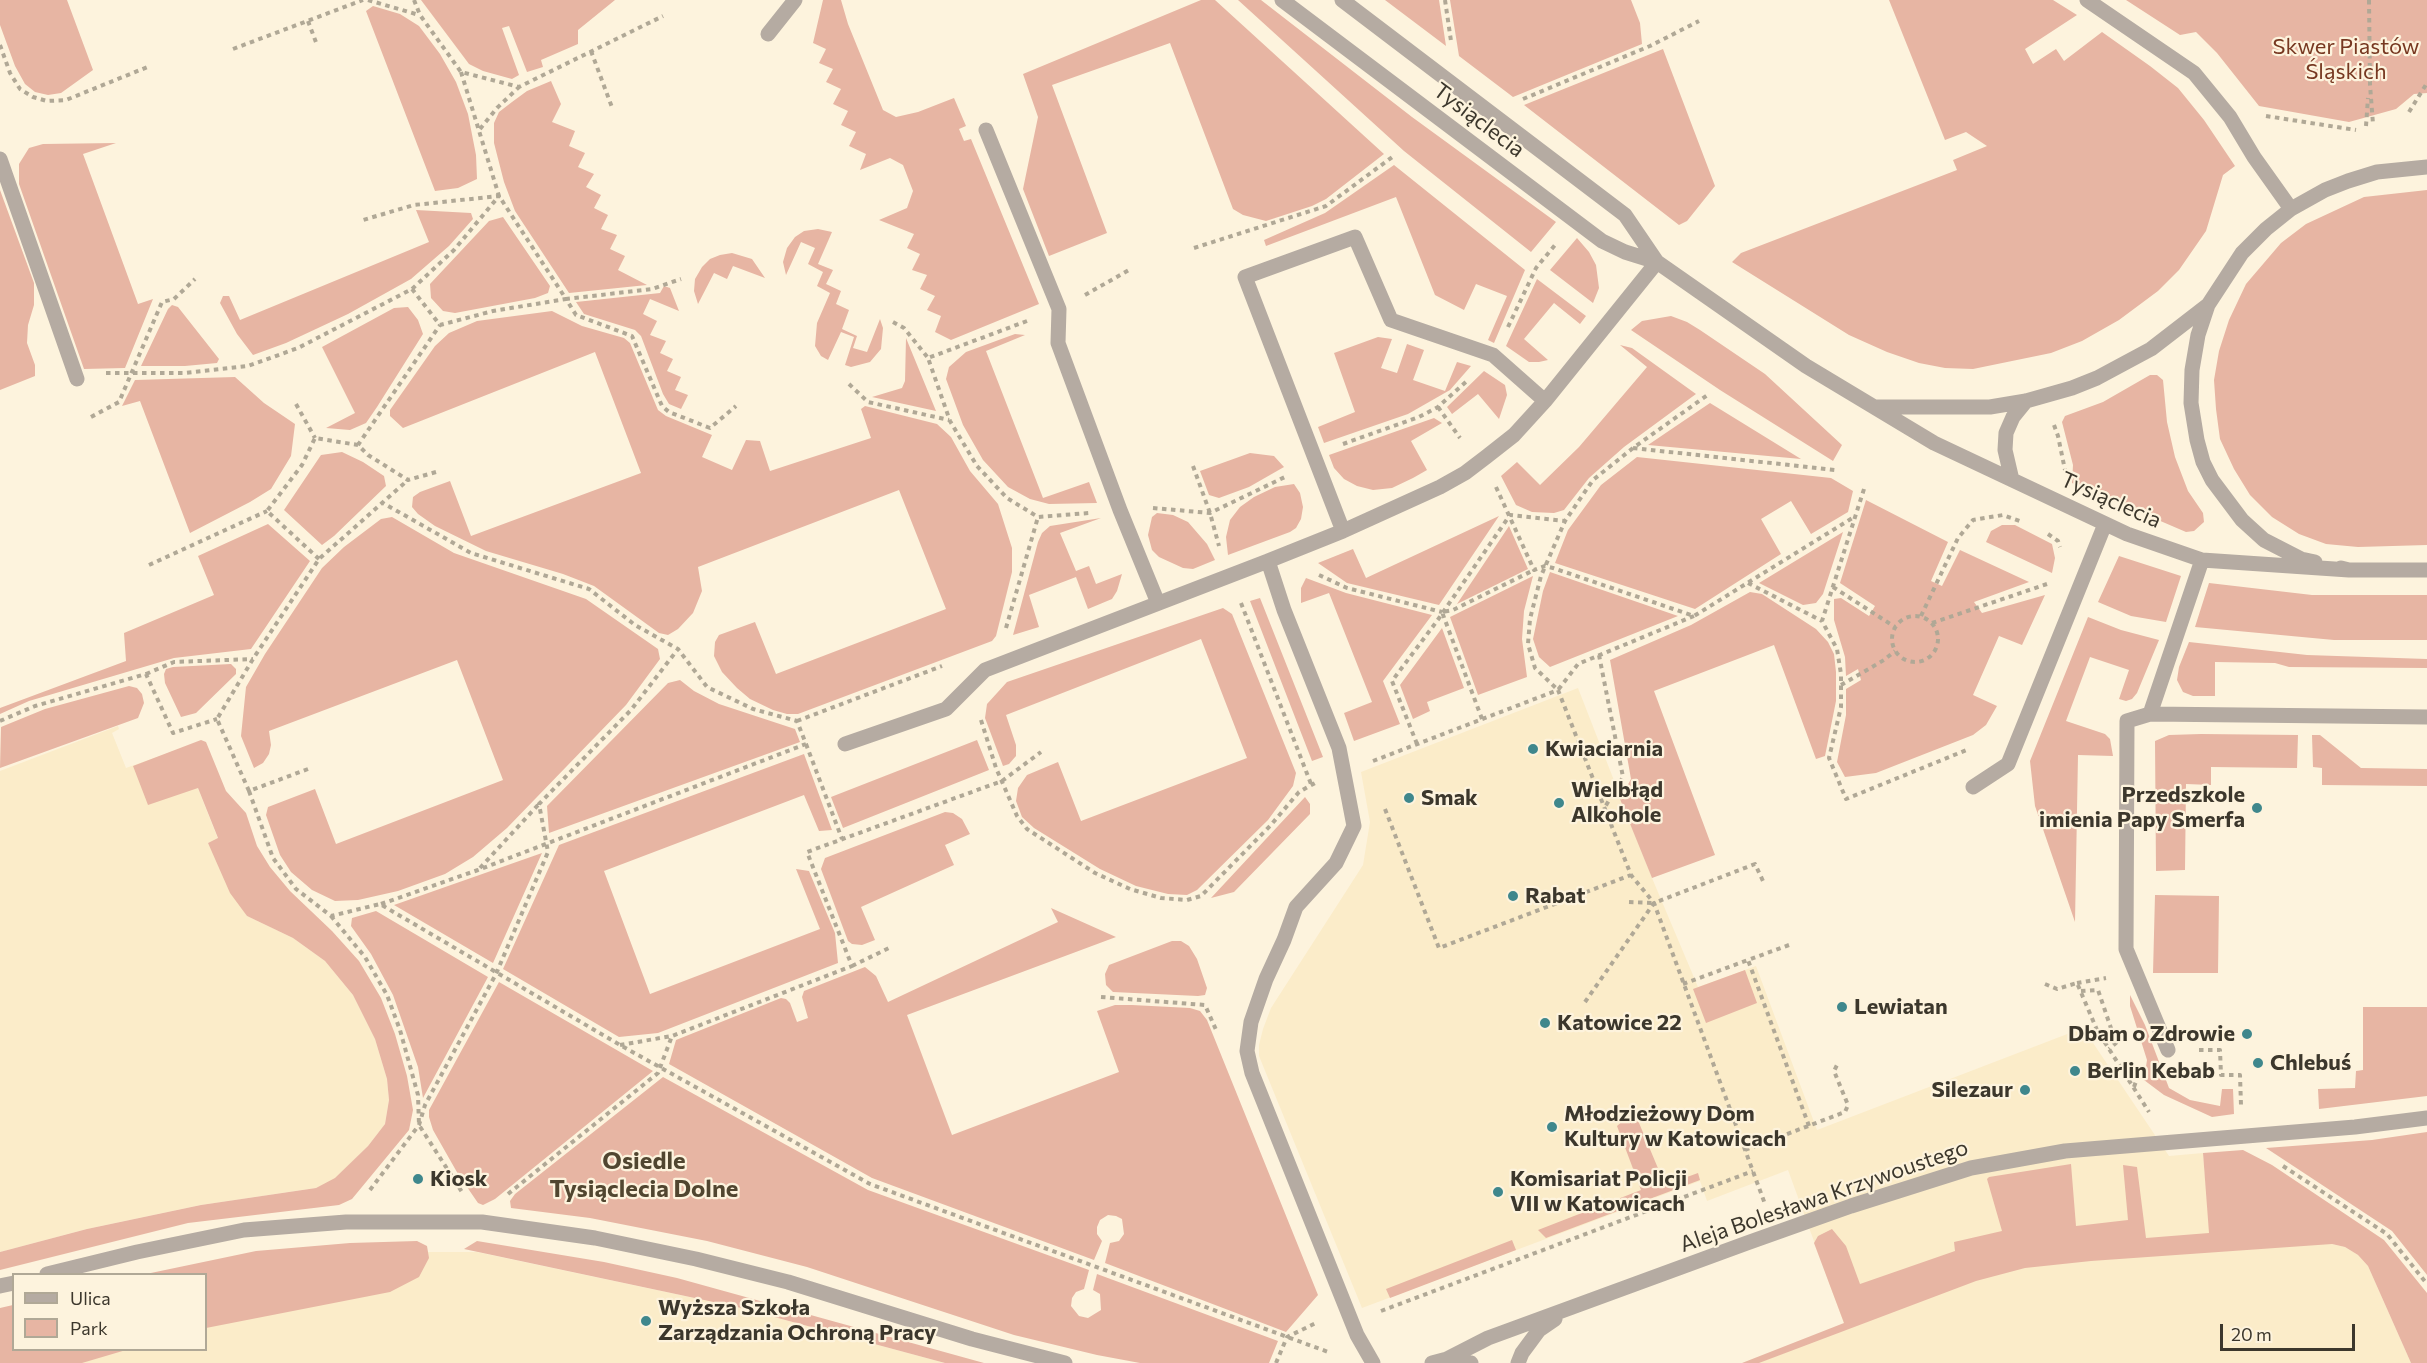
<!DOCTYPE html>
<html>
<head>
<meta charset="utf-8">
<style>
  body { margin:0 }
  #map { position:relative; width:2427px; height:1363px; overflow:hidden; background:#fdf3dd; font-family:Commissioner,sans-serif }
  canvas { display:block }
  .legend { position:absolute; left:12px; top:1273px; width:195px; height:78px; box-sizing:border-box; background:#fdf3dd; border:2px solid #b0a896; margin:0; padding:8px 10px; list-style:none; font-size:18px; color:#3c372c }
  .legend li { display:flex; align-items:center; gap:12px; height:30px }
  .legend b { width:30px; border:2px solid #b0a896 }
  .scale { position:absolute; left:2220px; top:1324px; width:135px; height:27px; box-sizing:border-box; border:3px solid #3c372c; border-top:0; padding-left:8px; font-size:18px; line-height:21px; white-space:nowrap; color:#3c372c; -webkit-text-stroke:4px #fdf3dd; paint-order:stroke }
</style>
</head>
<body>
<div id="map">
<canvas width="2427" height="1363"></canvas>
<ul class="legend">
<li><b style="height:8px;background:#b5aba2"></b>Ulica</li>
<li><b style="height:16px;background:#e7b5a3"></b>Park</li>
</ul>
<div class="scale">20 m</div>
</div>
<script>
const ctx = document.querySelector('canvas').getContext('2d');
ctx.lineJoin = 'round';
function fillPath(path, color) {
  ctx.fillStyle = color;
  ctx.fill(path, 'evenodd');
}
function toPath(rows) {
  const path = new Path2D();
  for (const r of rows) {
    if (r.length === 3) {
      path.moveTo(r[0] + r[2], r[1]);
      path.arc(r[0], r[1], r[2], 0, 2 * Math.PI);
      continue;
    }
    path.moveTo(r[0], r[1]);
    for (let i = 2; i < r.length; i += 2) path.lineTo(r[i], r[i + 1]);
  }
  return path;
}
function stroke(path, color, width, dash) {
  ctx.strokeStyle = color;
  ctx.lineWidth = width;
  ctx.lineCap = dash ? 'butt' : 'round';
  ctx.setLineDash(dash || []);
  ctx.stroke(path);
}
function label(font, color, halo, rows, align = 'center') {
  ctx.font = font + ' Commissioner,sans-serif';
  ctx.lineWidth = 4.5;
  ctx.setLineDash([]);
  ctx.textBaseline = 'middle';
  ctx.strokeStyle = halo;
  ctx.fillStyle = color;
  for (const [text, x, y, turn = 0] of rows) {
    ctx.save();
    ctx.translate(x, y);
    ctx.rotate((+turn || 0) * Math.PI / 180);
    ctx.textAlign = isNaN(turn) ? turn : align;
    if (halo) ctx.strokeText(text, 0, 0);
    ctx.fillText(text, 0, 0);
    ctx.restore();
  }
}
fillPath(toPath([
  [1578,688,1652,878,1698,987,1756,966,1817,1130,2083,1028,2169,1156,2203,1153,2210,1233,2214,1252,2312,1244,2332,1244,2345,1247,2358,1255,2368,1266,2411,1363,1758,1363,1846,1329,1788,1170,1707,1201,1700,1181,1362,1308,1259,1056,1259,1045,1263,1029,1271,1008,1363,865,1370,822,1361,772],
  [118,726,119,729,112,733,126,768,182,748,218,839,208,843,247,916,293,938,325,961,353,995,375,1039,387,1079,389,1100,385,1124,368,1146,335,1179,316,1188,201,1205,87,1229,0,1252,0,771],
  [373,1252,477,1252,737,1307,945,1363,0,1363,0,1318,14,1350,206,1350,206,1274]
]), '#fbecc9');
fillPath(toPath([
  [0,0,67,0,93,70,61,93,48,95,35,92,25,84,15,66,0,25],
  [421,0,615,0,578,30,578,44,541,60,543,67,527,72,509,26,502,28,519,75,512,79,483,71,469,64],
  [823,0,841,0,848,24,883,110,896,117,918,112,954,98,966,126,959,129,964,141,971,139,1039,304,951,340,935,332,941,316,927,310,935,296,920,289,927,275,912,270,920,254,907,248,914,234,879,220,907,208,913,191,903,165,890,158,860,170,866,154,849,146,856,132,841,125,848,111,833,104,841,89,826,82,833,69,819,63,826,49,813,43],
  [1201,0,1215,0,1384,154,1326,199,1312,206,1266,221,1243,215,1233,209,1170,43,1052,85,1107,233,1049,256,1023,189,1038,117,1023,74],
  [1238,0,1261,0,1412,117,1556,222,1531,252,1404,151],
  [1385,0,1439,0,1446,46],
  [1450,0,1631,0,1640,23,1642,44,1513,97,1459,56],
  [1889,0,2053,0,2077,15,2025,49,2033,64,2056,49,2064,61,2102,32,2150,66,2178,88,2204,120,2235,166,2223,175,2206,231,2179,270,2158,291,2119,320,2082,341,2051,353,1973,369,1945,368,1919,363,1887,352,1849,335,1732,262,1741,253,1957,170,1953,160,1987,146,1966,132,1945,140],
  [2126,0,2427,0,2427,93,2414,94,2396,109,2349,122,2259,106,2217,53,2196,32,2180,35],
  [373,6,400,14,419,26,440,54,456,82,468,114,476,155,477,179,458,188,435,191,366,11],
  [1663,49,1715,186,1687,221,1679,225,1524,105],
  [551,81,561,104,552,122,575,131,569,146,585,153,578,167,594,174,586,187,601,195,594,208,608,215,601,229,617,235,610,249,625,256,618,270,647,285,569,293,515,211,504,182,494,143,494,123,499,112,512,102,527,91],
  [116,143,83,154,138,304,153,299,125,368,84,369,19,184,19,164,29,148,43,144],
  [1394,165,1525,270,1494,343,1488,340,1507,296,1476,284,1464,310,1435,295,1396,197,1266,246,1264,240,1325,213],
  [0,190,34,283,34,305,28,325,27,343,35,365,35,376,0,390],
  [2427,190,2427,545,2358,547,2326,544,2299,534,2272,517,2250,495,2234,469,2220,439,2216,409,2214,380,2219,351,2229,320,2246,284,2281,243,2306,224,2364,197],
  [416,210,471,213,473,219,449,246,411,279,348,314,286,343,253,355,237,334,220,303,223,296,229,296,240,320,429,242],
  [503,217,550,286,548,293,535,298,455,313,443,311,431,298,430,284,489,221],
  [818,229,832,232,818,264,833,270,826,284,841,291,836,304,849,310,842,329,857,336,853,348,867,352,880,319,883,328,881,349,870,362,851,367,845,365,854,337,841,332,828,360,821,356,815,346,817,323,830,293,817,286,823,272,808,264,815,248,801,242,786,275,783,262,787,248,795,237,804,231],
  [1577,238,1589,252,1596,265,1599,288,1593,303,1550,270],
  [732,253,752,259,765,278,733,266,727,279,714,273,698,304,694,291,695,279,702,267,710,259,720,255],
  [1537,279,1586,316,1580,324,1554,303,1524,339,1548,360,1539,362,1529,362,1506,346],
  [664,286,670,288,679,311,650,299,643,314,657,321,650,335,666,341,660,353,673,359,667,371,681,377,675,390,688,395,681,409,669,404,663,394,641,336,635,330,584,314,576,302,660,293],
  [172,305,178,307,219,359,217,363,185,366,141,366,168,309],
  [408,307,418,320,423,334,377,407,366,423,350,430,326,428,355,413,322,347,394,308],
  [552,311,582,326,624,338,630,343,658,410,666,416,712,435,702,457,732,470,746,440,760,441,770,471,871,438,861,409,865,406,937,424,951,437,970,471,998,504,1012,548,1012,572,996,636,992,641,798,714,787,714,773,710,750,699,737,688,722,672,714,656,715,642,719,635,755,622,776,674,946,609,899,490,698,567,702,591,693,613,678,629,668,635,659,633,594,586,563,574,486,551,435,526,418,514,412,507,413,497,420,492,450,481,471,536,641,473,595,352,403,428,390,416,390,410,435,346,449,333,477,321],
  [1671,316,1687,322,1700,330,1765,374,1842,445,1833,461,1720,390,1631,330,1642,321],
  [1015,334,1025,335,986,351,1043,498,1089,482,1097,503,1049,504,1030,499,1008,487,983,460,963,425,946,379,949,367,966,352],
  [1378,337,1392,339,1381,368,1397,373,1407,344,1424,350,1413,380,1445,391,1457,362,1471,366,1450,390,1408,414,1324,443,1318,427,1355,412,1334,353],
  [906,338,936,411,872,397,902,388,905,381],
  [1620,345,1632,348,1696,394,1624,447,1589,478,1564,510,1554,513,1532,512,1516,505,1501,476,1517,462,1540,485,1579,447,1647,367],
  [1484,371,1505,385,1507,395,1499,419,1478,394,1452,414,1447,407],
  [2150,375,2157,375,2163,380,2167,422,2175,457,2188,491,2203,513,2204,522,2194,531,2186,532,2072,483,2073,465,2062,422,2065,416,2103,402],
  [235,377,264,403,295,424,291,456,271,489,250,502,190,533,140,401,122,406,135,380],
  [1710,403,1801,459,1648,445],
  [1434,418,1442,423,1411,441,1427,470,1413,478,1392,488,1373,490,1357,486,1344,479,1334,468,1329,455],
  [342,452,363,462,384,476,386,486,334,536,322,545,284,510,321,455],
  [1250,453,1274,456,1284,467,1249,487,1219,498,1209,495,1200,471],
  [1637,457,1831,478,1853,491,1848,512,1811,534,1791,501,1761,519,1781,554,1695,609,1555,563,1568,530,1601,485],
  [1294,484,1300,493,1303,507,1301,519,1296,528,1290,532,1228,555,1226,537,1230,520,1240,507,1254,497,1275,487],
  [1866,500,1948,542,1931,581,1942,586,1960,550,2029,582,1974,602,1982,613,2045,595,2022,645,1999,636,1973,695,1997,706,1986,725,1973,735,1876,773,1845,777,1837,762,1846,715,1846,689,1861,680,1858,669,1846,676,1845,657,1834,620,1834,599,1841,598,1869,616,1875,606,1840,583],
  [1157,513,1173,515,1188,522,1207,544,1215,560,1193,569,1183,568,1159,557,1152,550,1148,535,1152,517],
  [1499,516,1439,605,1347,583,1318,563,1353,549,1366,578],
  [392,517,454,553,586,599,658,649,660,659,626,705,507,828,473,857,445,874,398,891,358,900,335,901,312,890,291,872,280,855,266,815,268,807,315,789,336,844,503,780,457,660,269,731,271,745,269,754,263,763,254,768,241,736,246,687,265,654,322,568,344,547,381,519],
  [1101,518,1060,533,1076,571,1089,566,1096,584,1122,574,1117,591,1112,599,1088,609,1076,577,1029,595,1039,627,1013,635,1038,542,1042,533,1050,526],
  [268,524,310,561,251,649,174,658,29,701,0,714,0,708,126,661,124,633,214,595,198,556],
  [2002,525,2015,525,2052,544,2055,558,2052,573,1986,542,1991,531],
  [1509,526,1528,569,1457,604],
  [1843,532,1823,594,1816,603,1803,605,1759,583],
  [2119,556,2181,576,2166,622,2131,616,2098,602],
  [1550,572,1678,616,1550,667,1539,657,1533,639,1543,591],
  [1533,576,1524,611,1522,639,1527,677,1478,695,1450,617],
  [1306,578,1346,593,1432,615,1383,681,1400,724,1354,741,1344,713,1372,702,1329,593,1301,603,1301,588],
  [2209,583,2312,595,2427,595,2427,640,2334,640,2195,627],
  [1750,592,1762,594,1816,629,1828,642,1834,654,1836,672,1836,701,1825,756,1816,759,1774,645,1654,691,1715,855,1652,878,1620,799,1631,779,1610,660,1691,625],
  [1260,598,1323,757,1312,761,1250,601],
  [1223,608,1232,614,1296,773,1293,786,1268,820,1197,890,1187,895,1168,894,1136,886,1100,869,1034,828,1022,817,1016,801,1018,788,1027,775,1058,762,1081,821,1247,758,1201,639,1006,715,1016,745,1016,756,1009,764,1003,766,985,718,987,704,1007,682],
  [2088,617,2121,630,2159,640,2137,693,2132,699,2126,701,2119,699,2129,670,2090,657,2066,721,2105,734,2110,739,2113,756,2078,755,2075,922,2035,806,2030,761],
  [1442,628,1464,688,1427,702,1430,711,1413,719,1400,685],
  [2189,642,2307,655,2427,659,2427,668,2289,667,2275,663,2215,662,2215,696,2193,696,2183,692,2177,680,2179,667],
  [231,664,236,669,236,674,196,713,181,717,165,683,164,674,166,669,173,667],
  [680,680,694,691,719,704,795,729,800,742,549,833,547,806,668,683],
  [129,686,137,688,142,694,144,703,138,718,0,768,1,727,45,709],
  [2201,734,2298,735,2297,768,2211,767,2211,785,2186,784,2185,870,2156,871,2155,741,2169,735],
  [2312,735,2320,735,2361,768,2427,769,2427,786,2322,785,2322,768,2313,767],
  [201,740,206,742,226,791,246,813,257,846,270,867,290,891,332,931,359,961,381,998,395,1034,407,1076,413,1110,409,1130,352,1199,339,1205,188,1223,0,1270,0,1252,87,1229,201,1205,316,1188,335,1178,368,1146,385,1124,389,1100,387,1079,375,1039,353,995,325,961,293,938,247,916,230,893,208,843,218,838,198,788,148,805,133,766],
  [977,740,989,770,843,828,831,797],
  [804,754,832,830,819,831,804,795,604,871,650,994,820,929,796,869,809,871,835,933,838,963,658,1033,619,1037,503,969,559,845],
  [1305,797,1310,804,1310,814,1234,892,1211,898],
  [945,812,953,813,962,819,970,834,945,845,954,865,861,907,875,940,862,945,852,944,848,941,821,869,825,858],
  [542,853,493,963,394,905],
  [2155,895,2219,896,2218,973,2153,973],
  [1051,908,1116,937,907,1015,952,1135,1119,1072,1097,1011,1115,1005,1132,1005,1190,1008,1200,1011,1207,1020,1318,1295,1286,1332,1105,1263,1110,1243,1119,1241,1124,1234,1122,1219,1116,1216,1108,1215,1100,1220,1097,1227,1097,1234,1102,1241,1094,1260,872,1178,669,1064,676,1040,781,998,786,999,790,1003,797,1022,808,1018,802,997,804,991,865,967,876,976,888,1002,1058,922],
  [376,911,488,977,423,1098,418,1067,393,995,371,954,351,926,352,918],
  [1172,941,1181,941,1189,946,1197,959,1207,988,1205,995,1198,996,1113,992,1106,985,1105,974,1109,965],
  [1745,970,1757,1003,1706,1023,1693,989],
  [499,982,653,1071,495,1199,483,1205,478,1203,458,1174,433,1130,429,1117,429,1110],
  [2130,995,2145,1025,2169,1088,2190,1100,2220,1106,2222,1089,2233,1089,2234,1114,2212,1117,2164,1095,2144,1080,2147,1060,2130,1006],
  [2363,1007,2427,1007,2427,1096,2319,1109,2318,1089,2355,1088,2356,1071,2363,1070],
  [663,1077,868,1190,1089,1270,1084,1289,1076,1292,1072,1298,1071,1306,1079,1316,1088,1318,1101,1310,1100,1294,1093,1290,1097,1274,1278,1341,1269,1363,1140,1363,1097,1355,1014,1335,807,1267,707,1241,590,1218,511,1208,510,1201,515,1194],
  [1634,1111,1665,1185,1698,1173,1700,1180,1546,1238,1538,1230,1641,1190,1617,1126],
  [2427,1132,2427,1275,2392,1231,2266,1148,2372,1140],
  [2243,1150,2272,1165,2384,1240,2427,1293,2427,1363,2411,1363,2368,1266,2358,1255,2345,1247,2332,1244,2091,1261,2025,1268,1976,1281,1759,1363,1742,1363,1844,1323,1814,1243,1818,1236,1832,1229,1846,1246,1860,1284,1955,1251,1954,1242,2002,1231,1987,1179,1989,1177,2071,1164,2076,1226,2128,1220,2123,1165,2137,1167,2146,1238,2209,1233,2203,1153],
  [1512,1240,1516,1250,1390,1298,1386,1289],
  [417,1241,427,1246,429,1258,419,1277,390,1292,206,1328,206,1274,146,1274,256,1251,350,1243],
  [477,1241,604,1262,677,1278,984,1363,945,1363,737,1307,464,1249],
  [13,1305,14,1350,126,1350,82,1363,0,1363,0,1308]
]), '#e7b5a3');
stroke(toPath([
  [368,0,419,15],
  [414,0,420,15,461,72,519,87,663,16],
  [1445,0,1451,41],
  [2369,0,2370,85,2373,124],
  [308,21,317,45],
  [0,45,10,73,20,89,33,97,47,101,66,100,150,66],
  [233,49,363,0],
  [591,51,613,110],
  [461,72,499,196,566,299,652,289,681,279],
  [1523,99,1650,46,1699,21],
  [2409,112,2427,83],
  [2266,116,2356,130],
  [2366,126,2368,98],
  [480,129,497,108,519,87],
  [1194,248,1326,206,1395,155],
  [412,289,440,325,493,311,566,299,576,315,632,336,662,406,669,412,710,428,736,406],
  [1085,295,1129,270],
  [1027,321,928,358,950,421,977,466,1007,498,1038,517,1089,513],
  [893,322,904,328,928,358],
  [1508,327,1536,268,1555,245],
  [106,373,185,373,248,366,298,348,412,289,454,250,499,196,414,205,363,220],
  [849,384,868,402,949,420],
  [296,404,315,438],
  [1438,407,1460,438],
  [91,417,119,402,162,302,174,299,195,279],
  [2054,425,2058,436,2065,470],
  [1343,444,1419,417,1438,407,1468,380],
  [1633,448,1835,470],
  [1193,466,1210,513,1219,546],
  [436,472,408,480,368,455,358,445,440,325],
  [1496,487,1534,570,1545,566,1553,568,1694,616,1854,517],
  [1864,489,1822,621,1837,649,1841,674,1841,707,1829,758,1846,799,1969,749],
  [1153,508,1210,513,1287,476],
  [2048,534,2058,541,2060,547],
  [319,559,267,511,302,465,315,438,358,445],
  [149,565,267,511],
  [1319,575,1347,588,1442,612],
  [1748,583,1822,621],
  [1833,587,1895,627],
  [1241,603,1311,784],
  [1915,639,23],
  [1694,616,1578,664,1558,690,1535,668,1528,644,1530,619,1541,576,1565,521,1593,480,1633,448,1709,394],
  [1921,616,1958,538,1973,520,2003,515,2020,521],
  [1932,623,2047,584],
  [1006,628,1038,517],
  [1599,655,1623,777,1605,807],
  [146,674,174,662,253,659],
  [1841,685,1884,660,1895,651],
  [1482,719,1442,612,1453,610,1534,570],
  [981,720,996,768,1017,816,1027,829,1095,873,1130,889,1161,898,1187,900,1201,896,1270,826,1299,792,1315,783],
  [0,721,35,706,146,674,173,733,217,719],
  [797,721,942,666],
  [806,744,842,839],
  [1417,744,1392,681,1437,621,1510,515,1565,521],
  [1373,761,1558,690,1631,875,1654,903,1765,1204],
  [308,769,249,791,273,858,296,889,331,916,380,904,620,1045,870,1184,1331,1353],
  [249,791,217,719,253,659,319,559,408,480],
  [1385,809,1439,948,1631,875],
  [480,868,538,805],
  [1629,902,1653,903],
  [381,904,478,870,806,744,797,721,753,709,707,687,678,649,635,625,589,589,471,553,383,503],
  [331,916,365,957,387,995,400,1030,418,1095,419,1125,462,1192],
  [1789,945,1748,960,1809,1126],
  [852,966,891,947],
  [2077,983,2106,978],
  [1683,984,1748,960],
  [2045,984,2057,989,2077,983,2097,1030,2149,1112],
  [2081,991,2098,990,2116,1043,2109,1049],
  [1101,997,1205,1005,1217,1032],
  [1585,1002,1654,903,1755,864,1763,881],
  [620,1045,672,1036,852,966,807,852,1002,781,1041,752],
  [2199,1050,2220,1050,2221,1075,2240,1075,2241,1105],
  [2134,1087,2141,1067],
  [1745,1150,1845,1112,1848,1105,1834,1071,1837,1065],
  [2283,1166,2387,1234,2427,1284],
  [370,1190,419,1125,425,1105,496,974,548,852,539,804,631,710,678,649],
  [508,1194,658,1073,672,1036],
  [1381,1311,1753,1171],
  [1276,1363,1287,1337,1318,1322]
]), '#b0a896', 4, [4.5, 4.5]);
stroke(toPath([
  [1282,0,1602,241,1625,252,1657,262,1806,366,1934,443,2127,534,2202,560,2349,570],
  [1342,0,1625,215,1657,262],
  [2087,0,2194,73,2230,117,2254,157,2291,209],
  [768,34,795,0],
  [986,130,1059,309,1058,343,1120,510,1158,603],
  [0,159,77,379],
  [1875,407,1990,407,2026,401,2072,388,2097,378,2151,349,2208,305],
  [2012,480,2005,450,2006,433,2013,417,2026,401],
  [1343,531,1245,277,1355,237,1391,320,1493,355,1545,401],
  [2315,562,2301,559,2264,540,2242,520,2212,480,2203,462,2197,440,2191,403,2192,370,2198,335,2208,305,2242,253,2266,229,2291,209,2325,190,2348,181,2377,172,2427,167],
  [2341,568,2349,570,2427,570],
  [2150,714,2202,560],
  [845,744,946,709,985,670,1268,561],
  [1973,787,2008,764,2105,524],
  [2168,1050,2126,949,2127,721,2150,714,2427,717],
  [47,1274,137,1252,244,1230,346,1222,482,1222,595,1238,696,1259,788,1282,972,1339,1065,1363],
  [0,1286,14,1283],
  [1447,1359,1488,1338,1747,1243,1851,1206,1971,1168,2065,1151,2355,1127,2427,1118],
  [1373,1363,1357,1335,1252,1073,1247,1051,1251,1022,1266,979,1284,940,1296,907,1336,863,1354,826,1339,748,1284,610,1268,561,1343,531,1440,487,1465,473,1486,457,1514,435,1545,401,1657,262],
  [1432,1363,1447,1359,1471,1363],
  [1518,1363,1522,1353,1539,1330,1555,1319]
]), '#b5aba2', 15);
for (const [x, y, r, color] of [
  [1533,749,6,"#3f878c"],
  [1409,798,6,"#3f878c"],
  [1559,803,6,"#3f878c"],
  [2257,808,6,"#3f878c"],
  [1513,896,6,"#3f878c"],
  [1842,1007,6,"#3f878c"],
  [1545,1023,6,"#3f878c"],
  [2247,1034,6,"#3f878c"],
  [2258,1063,6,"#3f878c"],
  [2075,1071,6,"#3f878c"],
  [2025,1090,6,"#3f878c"],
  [1552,1127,6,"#3f878c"],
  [418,1179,6,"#3f878c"],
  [1498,1192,6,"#3f878c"],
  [646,1321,6,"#3f878c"]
]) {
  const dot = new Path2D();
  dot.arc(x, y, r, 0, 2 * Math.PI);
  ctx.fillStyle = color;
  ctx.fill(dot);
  stroke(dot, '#fdf3dd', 2);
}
label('22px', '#773821', '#fdf3dd', [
  ["Skwer Piastów",2346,47],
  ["Śląskich",2346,72]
]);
label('22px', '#3c372c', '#fdf3dd', [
  ["Tysiąclecia",1479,120,37],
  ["Tysiąclecia",2111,500,24],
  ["Aleja Bolesława Krzywoustego",1824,1196,-19]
]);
label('bold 22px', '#3c372c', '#fdf3dd', [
  ["Kwiaciarnia",1545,749],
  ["Wielbłąd",1571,790],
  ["Alkohole",1571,815],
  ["Przedszkole",2245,795,"right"],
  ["imienia Papy Smerfa",2245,820,"right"],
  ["Smak",1421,798],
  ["Rabat",1525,896],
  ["Lewiatan",1854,1007],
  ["Katowice 22",1557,1023],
  ["Dbam o Zdrowie",2235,1034,"right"],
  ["Chlebuś",2270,1063],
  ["Berlin Kebab",2087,1071],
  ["Silezaur",2013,1090,"right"],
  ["Młodzieżowy Dom",1564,1114],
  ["Kultury w Katowicach",1564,1139],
  ["Kiosk",430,1179],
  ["Komisariat Policji",1510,1179],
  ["VII w Katowicach",1510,1204],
  ["Wyższa Szkoła",658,1308],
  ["Zarządzania Ochroną Pracy",658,1333]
], 'left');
label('bold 24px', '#514630', '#fdf3dd', [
  ["Osiedle",644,1161],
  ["Tysiąclecia Dolne",644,1189]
]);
</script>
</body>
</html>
